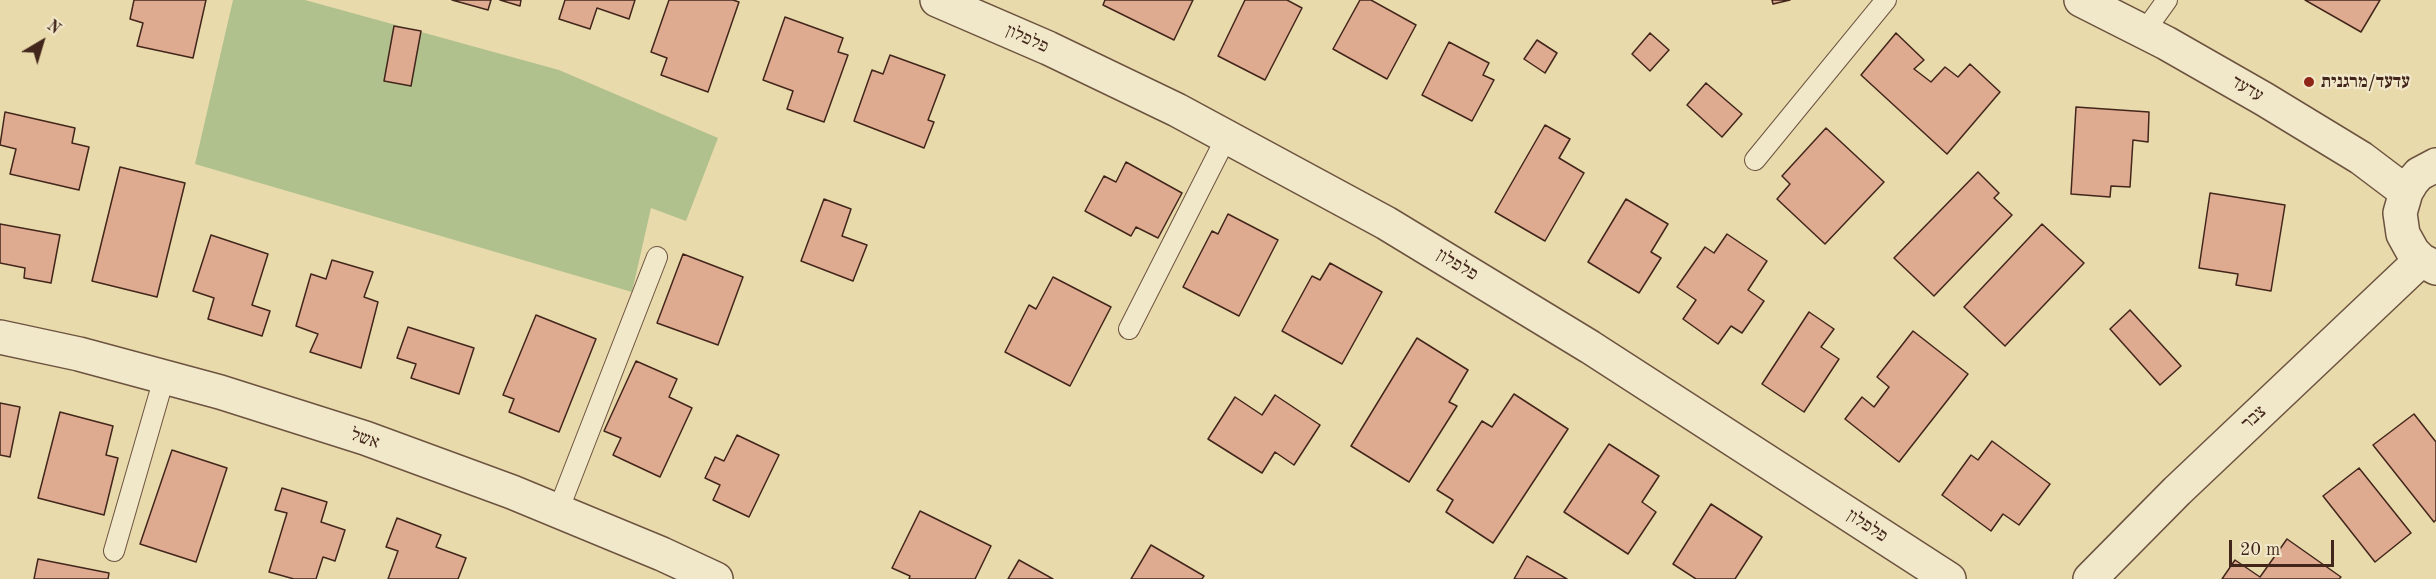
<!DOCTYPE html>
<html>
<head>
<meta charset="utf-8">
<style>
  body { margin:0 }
  #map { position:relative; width:2436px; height:579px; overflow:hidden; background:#e9daac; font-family:"Old Standard TT",serif }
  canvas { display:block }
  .north { position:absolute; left:12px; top:12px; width:60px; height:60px; -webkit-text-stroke:4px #f1e7c9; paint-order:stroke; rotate:38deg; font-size:16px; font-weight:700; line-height:24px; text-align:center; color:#42261b }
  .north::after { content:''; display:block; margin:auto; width:21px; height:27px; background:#42261b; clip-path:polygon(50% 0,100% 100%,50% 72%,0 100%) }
  .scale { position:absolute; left:2229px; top:540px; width:105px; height:27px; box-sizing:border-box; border:3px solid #42261b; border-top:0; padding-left:8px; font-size:18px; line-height:21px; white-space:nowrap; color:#42261b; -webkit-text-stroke:4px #f1e7c9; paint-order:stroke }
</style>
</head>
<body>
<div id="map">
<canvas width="2436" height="579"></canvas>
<div class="north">N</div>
<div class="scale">20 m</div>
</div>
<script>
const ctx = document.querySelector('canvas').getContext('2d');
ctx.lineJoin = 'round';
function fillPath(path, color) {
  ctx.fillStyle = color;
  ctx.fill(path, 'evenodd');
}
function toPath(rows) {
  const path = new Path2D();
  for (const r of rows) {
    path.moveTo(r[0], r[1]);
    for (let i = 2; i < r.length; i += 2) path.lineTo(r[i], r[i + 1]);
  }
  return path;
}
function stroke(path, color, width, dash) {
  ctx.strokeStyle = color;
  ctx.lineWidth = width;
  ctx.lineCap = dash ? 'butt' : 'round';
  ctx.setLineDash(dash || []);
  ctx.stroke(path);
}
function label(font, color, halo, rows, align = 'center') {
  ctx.font = font + ' "Old Standard TT","Frank Ruhl Libre",serif';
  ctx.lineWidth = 4.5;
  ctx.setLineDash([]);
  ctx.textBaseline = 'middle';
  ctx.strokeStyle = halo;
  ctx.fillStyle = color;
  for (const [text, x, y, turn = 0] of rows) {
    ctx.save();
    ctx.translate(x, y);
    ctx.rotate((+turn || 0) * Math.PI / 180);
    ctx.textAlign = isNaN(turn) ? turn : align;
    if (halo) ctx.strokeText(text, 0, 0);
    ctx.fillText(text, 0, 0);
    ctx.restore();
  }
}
fillPath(toPath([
  [233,0,305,0,559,70,718,138,686,221,651,208,632,292,195,164]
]), '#b0c18e');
const building = toPath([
  [134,0,206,0,193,58,137,46,143,23,130,19,134,0],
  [452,0,491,0,488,10,452,0],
  [500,0,521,0,520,6,500,0],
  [565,0,635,0,629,19,597,8,590,29,559,19,565,0],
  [669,0,733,0,739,2,708,92,661,75,667,58,651,52,669,0],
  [1105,0,1193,0,1174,40,1103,5,1105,0],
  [1245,0,1287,0,1302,8,1265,80,1218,56,1245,0],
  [1360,0,1371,0,1416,25,1387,79,1333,49,1360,0],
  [1772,0,1790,0,1773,4,1772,0],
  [2305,0,2380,0,2361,32,2305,0],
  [785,17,843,38,838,52,848,55,824,122,787,109,793,91,763,80,785,17],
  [394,26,421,31,411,86,384,81,394,26],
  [1650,33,1669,50,1650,71,1632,54,1650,33],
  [1896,33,1924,60,1914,69,1931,82,1945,67,1958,77,1970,64,2000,92,1947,154,1861,75,1896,33],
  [1537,40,1557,53,1545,73,1524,59,1537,40],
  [1449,42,1489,63,1483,75,1494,80,1472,121,1422,95,1449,42],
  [890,55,945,75,928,120,934,122,924,148,854,121,872,70,883,74,890,55],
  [1706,83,1742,114,1722,137,1687,105,1706,83],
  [2076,107,2149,112,2148,142,2133,140,2130,187,2111,186,2110,197,2071,194,2076,107],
  [5,112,75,128,72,143,89,147,79,190,10,174,16,149,0,145,5,112],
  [1545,125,1570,139,1559,158,1584,173,1545,241,1495,212,1545,125],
  [1826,128,1884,182,1825,244,1777,199,1790,184,1782,176,1826,128],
  [1126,162,1182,193,1158,238,1136,227,1131,236,1085,211,1104,176,1116,182,1126,162],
  [120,167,185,183,157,297,92,281,120,167],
  [1978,172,1999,193,1994,198,2012,215,1934,296,1894,258,1978,172],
  [2210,193,2285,205,2271,291,2236,285,2238,274,2199,268,2210,193],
  [824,199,851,209,842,236,867,245,853,281,801,261,824,199],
  [1626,199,1668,224,1651,252,1661,258,1639,293,1588,262,1626,199],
  [1228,214,1278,240,1239,316,1183,287,1212,231,1218,234,1228,214],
  [0,224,60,235,51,283,24,278,25,268,0,263,0,224],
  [2042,224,2084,263,2005,346,1964,307,2042,224],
  [1727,234,1767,261,1748,290,1764,301,1742,333,1731,326,1718,344,1683,319,1696,300,1677,287,1705,247,1714,253,1727,234],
  [211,235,268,254,252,305,270,311,262,336,208,319,214,298,193,291,211,235],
  [683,254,743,277,718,345,657,323,683,254],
  [332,260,373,272,364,297,378,302,361,368,310,352,318,334,296,326,311,274,326,279,332,260],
  [1330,263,1382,292,1342,364,1282,331,1312,276,1320,280,1330,263],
  [1053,277,1111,307,1070,386,1005,352,1029,305,1036,309,1053,277],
  [2130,310,2181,366,2160,385,2110,329,2130,310],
  [1809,312,1834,329,1821,347,1839,359,1804,412,1762,384,1809,312],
  [536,315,596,339,559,432,509,412,514,399,503,395,536,315],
  [408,327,474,348,459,394,411,378,416,364,397,358,408,327],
  [1913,331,1968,374,1899,462,1845,419,1862,397,1874,407,1889,387,1877,377,1913,331],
  [1417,338,1468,370,1449,402,1457,406,1409,482,1351,446,1417,338],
  [636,361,677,379,669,397,692,408,660,477,613,455,621,438,604,431,636,361],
  [1514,394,1568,429,1493,543,1446,512,1453,500,1437,490,1482,421,1492,427,1514,394],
  [1275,395,1320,425,1294,465,1275,452,1262,473,1208,439,1235,397,1262,415,1275,395],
  [0,403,20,407,10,457,0,455,0,403],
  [60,412,113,426,106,455,118,458,104,515,38,498,60,412],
  [2414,414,2436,442,2436,520,2434,522,2373,445,2414,414],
  [737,435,779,455,749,517,713,500,720,485,705,478,715,457,724,461,737,435],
  [1992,441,2050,484,2019,525,2003,514,1991,531,1942,495,1971,455,1978,460,1992,441],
  [1609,444,1659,476,1642,502,1656,512,1628,554,1564,512,1609,444],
  [172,450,227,468,196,562,140,544,172,450],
  [2359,468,2411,533,2375,562,2323,496,2359,468],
  [282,488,327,502,321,522,345,530,335,561,323,557,316,579,294,579,269,572,287,513,275,510,282,488],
  [1711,504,1762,537,1735,579,1696,579,1673,564,1711,504],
  [920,511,991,546,975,579,909,579,910,576,892,568,920,511],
  [397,518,441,535,436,547,466,558,458,579,388,579,398,551,386,547,397,518],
  [2287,539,2341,577,2339,579,2222,579,2235,560,2260,577,2287,539],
  [1151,545,1204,576,1202,579,1131,579,1151,545],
  [1527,556,1567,579,1514,579,1527,556],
  [38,559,109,573,108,579,34,579,38,559],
  [1019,560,1053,579,1008,579,1019,560]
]);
fillPath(building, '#dfab90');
stroke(building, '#42261b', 1.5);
const service = toPath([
  [2144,32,2167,0],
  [1755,160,1886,0],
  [1129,329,1227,136],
  [558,511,657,257],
  [114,551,164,378]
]);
const minor = toPath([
  [937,0,1048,48,1177,110,1386,223,1590,347,1949,579],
  [2081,0,2166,43,2264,99,2361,158,2406,192],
  [2436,165,2419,174,2412,182,2406,192,2400,213,2403,234,2413,252,2421,260,2436,268],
  [0,337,79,354,220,392,365,438,512,492,662,554,716,579],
  [2090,579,2177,491,2421,260]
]);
stroke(service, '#6c533f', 22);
stroke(minor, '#6c533f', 36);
stroke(service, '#f1e7c9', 20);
stroke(minor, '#f1e7c9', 33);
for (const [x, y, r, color] of [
  [2309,82,6,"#8f2418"]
]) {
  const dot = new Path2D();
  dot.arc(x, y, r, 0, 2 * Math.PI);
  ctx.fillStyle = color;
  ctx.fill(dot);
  stroke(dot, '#f1e7c9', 2);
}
label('18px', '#42261b', '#f1e7c9', [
  ["פלפלון",1027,39,24],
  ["עדעד",2247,89,30],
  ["פלפלון",1457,265,31],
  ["צבר",2254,418,-43],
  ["אשל",365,439,19],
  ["פלפלון",1867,526,33]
]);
label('bold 18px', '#42261b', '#f1e7c9', [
  ["עדעד/מרגנית",2321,82]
], 'left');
</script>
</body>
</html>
